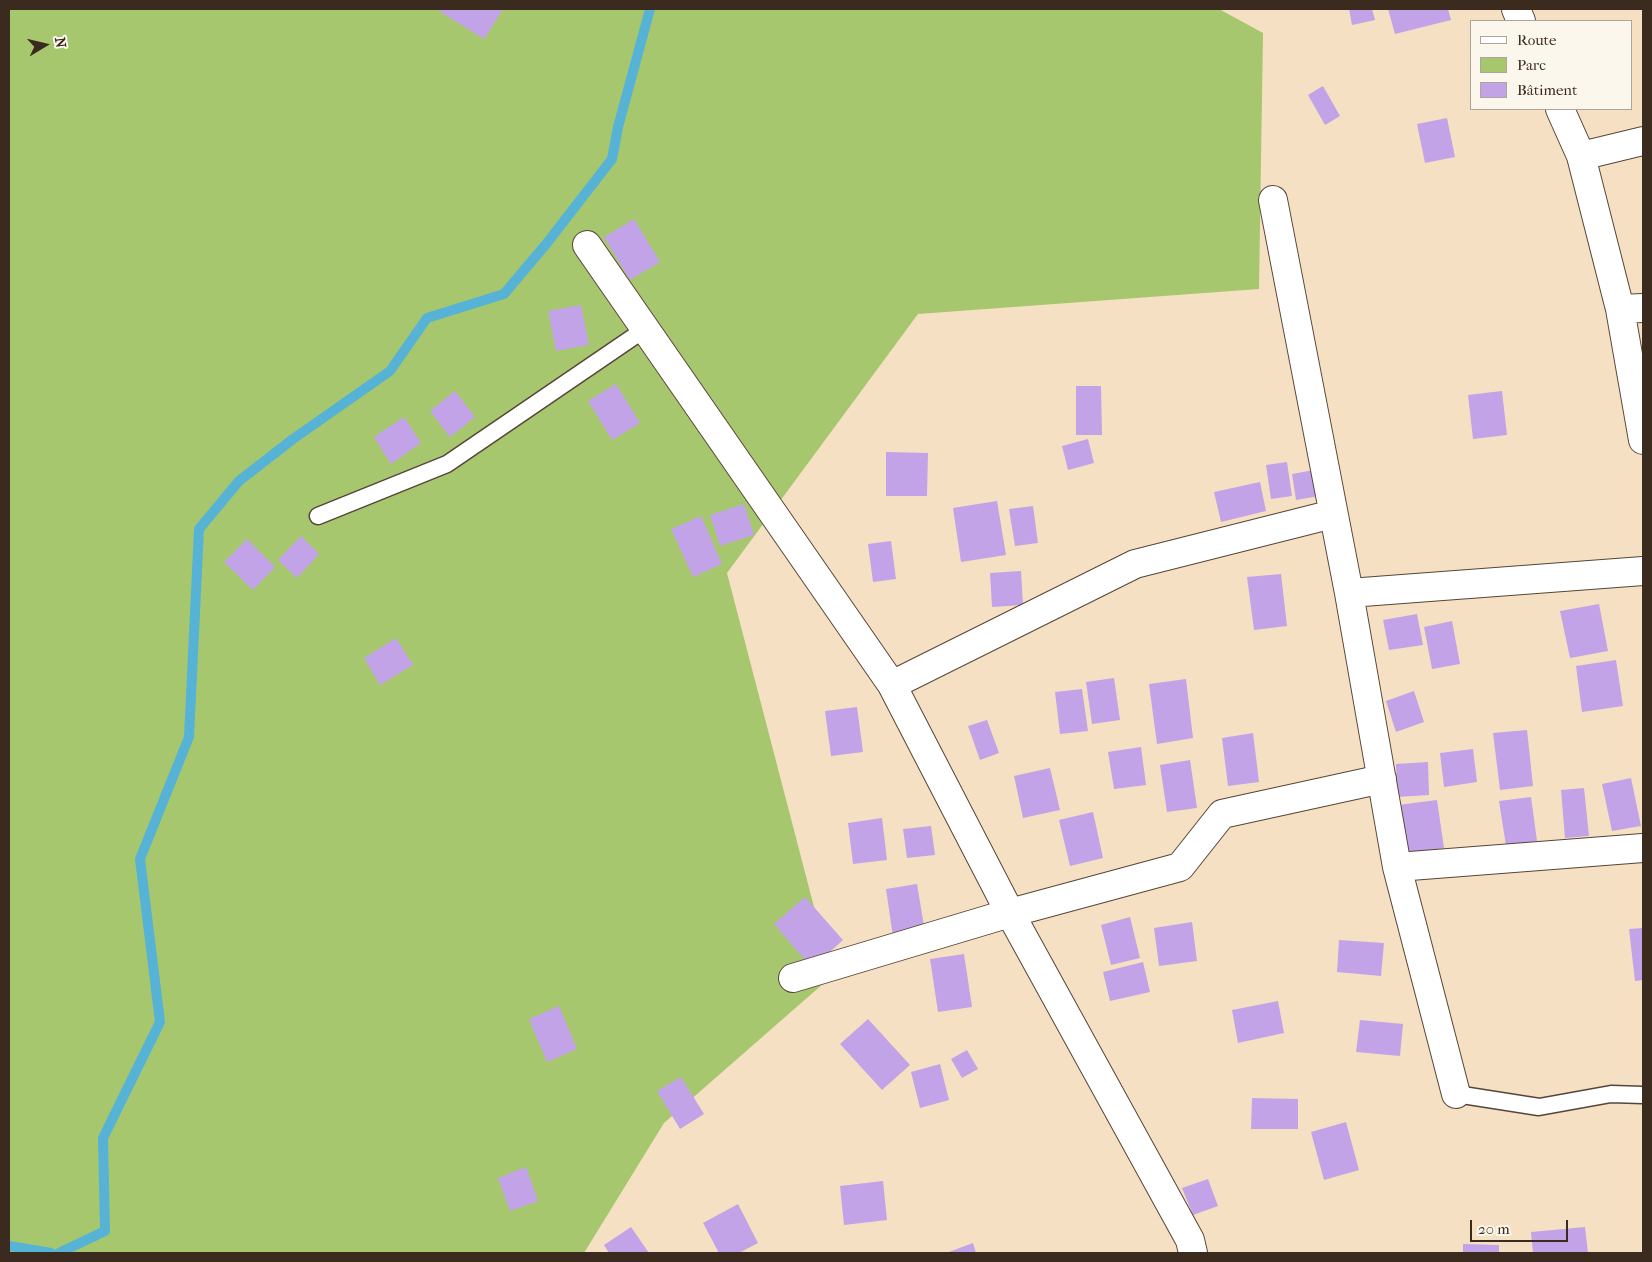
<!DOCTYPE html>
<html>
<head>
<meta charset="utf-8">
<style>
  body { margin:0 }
  #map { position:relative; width:1652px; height:1262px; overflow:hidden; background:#f5e0c4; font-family:"IM FELL French Canon",serif }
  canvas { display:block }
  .frame { position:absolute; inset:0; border:10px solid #3b2a1e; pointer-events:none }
  .legend { position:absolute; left:1470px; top:20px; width:162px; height:90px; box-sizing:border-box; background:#fbf7ec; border:1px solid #aea59a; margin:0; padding:6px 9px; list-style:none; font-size:15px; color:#3b2a1e }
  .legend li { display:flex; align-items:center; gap:10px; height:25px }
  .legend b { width:25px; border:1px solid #aea59a }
  .north { position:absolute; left:20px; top:20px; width:50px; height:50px; -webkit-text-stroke:4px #fbf7ec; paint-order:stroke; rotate:81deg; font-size:14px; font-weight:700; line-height:20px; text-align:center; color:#3b2a1e }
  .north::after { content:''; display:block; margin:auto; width:18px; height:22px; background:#3b2a1e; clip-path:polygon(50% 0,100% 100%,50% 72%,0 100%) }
  .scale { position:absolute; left:1470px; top:1220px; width:98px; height:22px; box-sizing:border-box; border:2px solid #3b2a1e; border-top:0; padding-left:6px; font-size:15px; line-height:18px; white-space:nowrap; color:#3b2a1e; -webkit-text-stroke:4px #fbf7ec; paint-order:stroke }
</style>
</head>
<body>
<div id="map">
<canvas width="1652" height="1262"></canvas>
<div class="frame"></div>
<ul class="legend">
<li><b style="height:6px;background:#fff"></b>Route</li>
<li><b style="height:14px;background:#a7c76f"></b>Parc</li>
<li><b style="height:14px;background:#c2a3e7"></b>Bâtiment</li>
</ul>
<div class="north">N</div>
<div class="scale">20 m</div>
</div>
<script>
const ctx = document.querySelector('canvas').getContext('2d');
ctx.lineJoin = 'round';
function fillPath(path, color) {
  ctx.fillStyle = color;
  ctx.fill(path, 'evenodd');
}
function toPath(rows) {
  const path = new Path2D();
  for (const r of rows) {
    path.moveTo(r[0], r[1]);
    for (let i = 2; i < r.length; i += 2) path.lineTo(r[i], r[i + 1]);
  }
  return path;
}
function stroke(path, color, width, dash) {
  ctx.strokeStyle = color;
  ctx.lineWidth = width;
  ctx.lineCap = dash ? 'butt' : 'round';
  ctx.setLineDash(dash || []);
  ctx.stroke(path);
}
fillPath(toPath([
  [9,9,1219,9,1263,33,1259,289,918,314,727,573,832,976,664,1123,584,1253,9,1253]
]), '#a7c76f');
stroke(toPath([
  [9,1246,51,1253],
  [59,1253,105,1231,103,1138,160,1022,140,859,189,737,199,529,239,481,293,439,390,371,427,318,504,294,547,243,612,159,618,127,650,9]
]), '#57b3d5', 10);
fillPath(toPath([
  [440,9,503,9,484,39,439,11],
  [1349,9,1372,9,1375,20,1352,25],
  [1388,9,1448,9,1451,20,1395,34],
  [1323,86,1340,116,1325,125,1308,95],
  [1447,118,1455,157,1425,163,1417,124],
  [634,219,660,262,630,280,604,237],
  [581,305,589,345,556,351,548,311],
  [616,384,640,423,612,440,588,401],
  [1076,386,1101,386,1102,435,1076,435],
  [455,391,475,417,450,437,430,411],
  [1502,391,1507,435,1473,439,1468,395],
  [404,417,421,443,391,464,374,437],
  [1088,439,1094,463,1068,470,1062,446],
  [886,452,928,453,927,496,886,496],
  [1287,462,1292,496,1271,499,1266,465],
  [1314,470,1319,496,1296,500,1292,474],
  [1260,482,1266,511,1221,522,1214,492],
  [997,501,1006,555,961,562,953,508],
  [744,504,754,535,720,546,710,515],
  [1033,506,1038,543,1015,546,1009,509],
  [701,516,722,564,693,577,671,529],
  [301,536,319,554,297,578,278,560],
  [247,539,275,567,253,590,224,562],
  [891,541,896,579,873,582,868,544],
  [1021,571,1023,605,992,607,990,573],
  [1281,574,1287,626,1254,630,1247,577],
  [1599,604,1608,651,1570,658,1560,611],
  [1417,614,1423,645,1389,650,1383,620],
  [1452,621,1460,664,1432,669,1424,627],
  [396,638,413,665,380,685,364,658],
  [1616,660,1623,706,1582,712,1576,666],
  [1114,678,1120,720,1092,724,1086,682],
  [1186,679,1193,738,1157,744,1149,684],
  [1082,689,1088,731,1060,734,1055,692],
  [1414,691,1424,722,1396,732,1386,701],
  [857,707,863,752,831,756,825,711],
  [987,720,999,753,980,760,968,726],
  [1527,730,1533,786,1500,790,1493,733],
  [1253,733,1259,782,1228,786,1222,738],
  [1141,747,1146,785,1114,789,1108,752],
  [1473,749,1477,782,1444,787,1440,753],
  [1190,760,1197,808,1167,812,1160,765],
  [1428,762,1429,795,1397,797,1396,764],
  [1050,768,1060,810,1023,818,1014,776],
  [1631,778,1641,826,1612,831,1602,784],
  [1584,788,1589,836,1565,838,1561,790],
  [1531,797,1537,841,1506,846,1499,801],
  [1437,800,1444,848,1405,854,1398,805],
  [1093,812,1103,858,1070,866,1059,820],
  [882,818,887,860,853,864,848,823],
  [931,826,935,855,907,858,903,829],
  [917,884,925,932,893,937,886,889],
  [805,897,843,940,812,968,774,924],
  [1130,917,1140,958,1111,965,1101,925],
  [1192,922,1197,961,1159,966,1154,928],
  [1643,928,1643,980,1635,981,1629,929],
  [1339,940,1384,943,1381,976,1337,972],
  [964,954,972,1007,938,1012,930,959],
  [1143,962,1150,992,1110,1001,1103,972],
  [1278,1001,1284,1033,1238,1043,1232,1010],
  [559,1006,577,1049,547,1062,529,1019],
  [868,1019,910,1065,882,1090,840,1044],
  [1360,1020,1403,1024,1400,1056,1356,1052],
  [967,1050,978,1069,962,1078,951,1059],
  [940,1064,949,1100,920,1108,911,1072],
  [681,1077,704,1114,680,1129,657,1091],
  [1252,1098,1298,1099,1298,1129,1251,1129],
  [1346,1122,1359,1170,1324,1180,1311,1132],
  [526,1167,538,1201,510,1211,498,1178],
  [1208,1179,1218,1206,1193,1215,1182,1188],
  [883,1181,887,1220,844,1225,840,1186],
  [738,1204,758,1243,739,1253,719,1253,703,1223],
  [631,1227,649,1253,609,1253,604,1245],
  [1585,1227,1588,1253,1533,1253,1531,1232],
  [973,1243,976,1253,946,1253],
  [1463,1244,1499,1245,1499,1253,1463,1253]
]), '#c2a3e7');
const service = toPath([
  [318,516,447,464,645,329],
  [1456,1094,1539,1107,1611,1094,1643,1095]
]);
const minor = toPath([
  [1516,9,1521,21],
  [1560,109,1581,156,1620,309,1643,440],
  [1581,156,1643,141],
  [1273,200,1349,593,1397,867,1456,1094],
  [587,245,892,685,1010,913,1190,1240,1193,1253],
  [1620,309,1643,308],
  [1349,593,1643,571],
  [892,685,1135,564,1333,514],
  [1397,867,1643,848],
  [793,978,1010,913,1180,867,1222,814,1382,779]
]);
stroke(service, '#574537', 19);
stroke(minor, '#574537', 30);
stroke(service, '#fff', 16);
stroke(minor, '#fff', 28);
</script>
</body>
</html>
